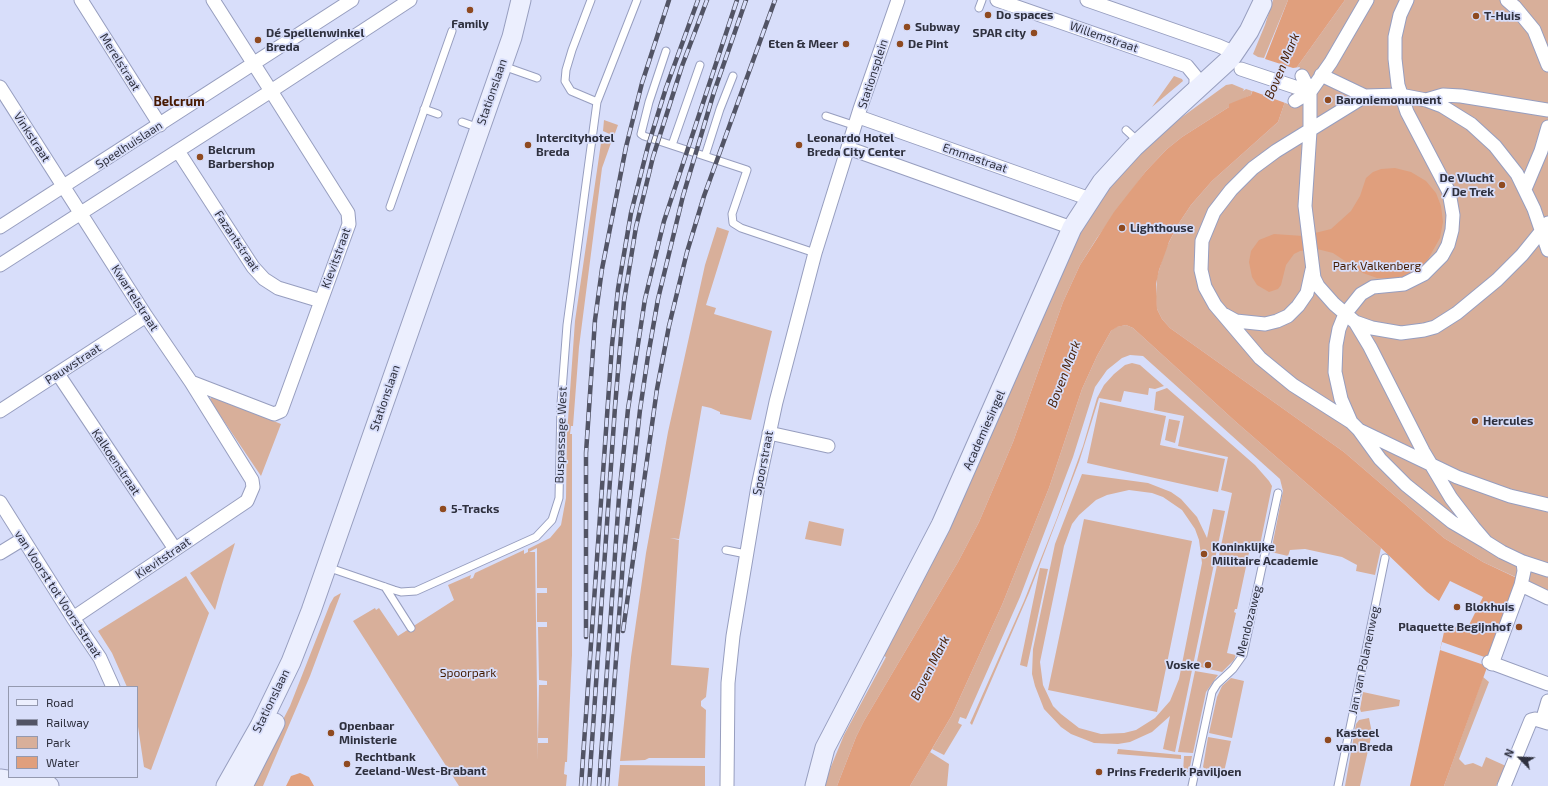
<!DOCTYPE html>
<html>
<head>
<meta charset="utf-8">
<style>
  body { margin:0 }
  #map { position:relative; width:1548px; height:786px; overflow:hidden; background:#d8defa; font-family:"Exo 2",sans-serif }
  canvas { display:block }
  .legend { position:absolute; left:8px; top:686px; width:130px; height:92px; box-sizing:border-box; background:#d8defa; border:1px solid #9499af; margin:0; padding:5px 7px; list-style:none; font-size:12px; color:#2f313f }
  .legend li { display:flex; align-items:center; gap:8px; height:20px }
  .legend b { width:20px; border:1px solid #9499af }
  .north { position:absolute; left:1500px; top:738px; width:40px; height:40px; -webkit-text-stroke:3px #d8defa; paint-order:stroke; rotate:294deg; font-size:11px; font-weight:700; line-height:16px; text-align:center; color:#2f313f }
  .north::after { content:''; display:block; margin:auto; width:14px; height:18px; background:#2f313f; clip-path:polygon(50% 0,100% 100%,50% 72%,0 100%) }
</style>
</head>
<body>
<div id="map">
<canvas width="1548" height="786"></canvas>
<ul class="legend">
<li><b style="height:5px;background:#eceffe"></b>Road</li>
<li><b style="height:5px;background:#525465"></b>Railway</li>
<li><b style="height:11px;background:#d8af9a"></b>Park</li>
<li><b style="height:11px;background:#e09f7d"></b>Water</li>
</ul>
<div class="north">N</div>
</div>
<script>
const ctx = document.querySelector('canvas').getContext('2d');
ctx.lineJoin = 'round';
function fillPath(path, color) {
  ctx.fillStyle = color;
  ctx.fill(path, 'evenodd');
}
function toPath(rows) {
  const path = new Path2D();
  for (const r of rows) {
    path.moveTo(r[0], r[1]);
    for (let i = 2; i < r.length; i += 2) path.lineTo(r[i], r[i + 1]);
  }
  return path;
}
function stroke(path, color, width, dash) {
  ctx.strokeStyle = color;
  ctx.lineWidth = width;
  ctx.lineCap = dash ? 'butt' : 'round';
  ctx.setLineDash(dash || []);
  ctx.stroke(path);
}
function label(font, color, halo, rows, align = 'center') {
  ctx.font = font + ' "Exo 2",sans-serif';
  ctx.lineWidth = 3.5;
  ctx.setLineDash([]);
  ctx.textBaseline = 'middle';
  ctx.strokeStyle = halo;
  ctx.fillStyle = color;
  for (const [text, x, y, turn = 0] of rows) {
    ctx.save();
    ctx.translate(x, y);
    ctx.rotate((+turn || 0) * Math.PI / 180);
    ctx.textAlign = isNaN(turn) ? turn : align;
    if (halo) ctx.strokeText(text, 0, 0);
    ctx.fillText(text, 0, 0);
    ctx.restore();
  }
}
fillPath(toPath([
  [1273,0,1288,0,1264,58,1258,57,1253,54,1265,25],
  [1345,0,1548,0,1548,592,1483,562,1444,538,1344,452,1170,328,1162,319,1157,309,1156,297,1157,277,1165,250,1179,223,1191,205,1212,181,1278,122,1297,67],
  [1174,76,1182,79,1183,81,1152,107],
  [1232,84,1244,89,1243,91,1246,89,1252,91,1251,95,1234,103,1232,103,1229,107,1182,137,1167,149,1146,171,1097,238,1080,265,1063,302,1013,442,979,522,958,562,864,721,856,737,837,786,823,786,828,769,830,769,844,735,886,657,884,656,954,516,999,418,1077,237,1109,189,1130,163,1167,128,1226,85],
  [604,120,618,125,614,136,603,131],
  [602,136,612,140,602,168,579,347,573,426,571,426,570,434,572,434,572,655,567,762,565,762,564,774,567,775,566,786,459,786,353,621,375,608,376,610,379,608,398,636,454,600,448,585,471,575,470,579,473,578,475,573,524,550,524,554,528,552,528,549,550,538,561,525,566,498,567,434,575,321],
  [537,548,537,588,547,588,547,593,537,593,537,622,547,622,547,627,538,627,539,680,547,681,547,685,539,685,538,738,548,738,548,743,538,743,538,761,535,552,529,552],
  [717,227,729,231,706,305,716,308,714,314,772,331,751,420,720,414,720,412,711,408,702,406,679,539,670,538,679,540,671,665,709,668,706,697,701,701,701,706,706,710,705,758,649,758,645,760,620,761,631,657,646,553,668,432,705,265],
  [1126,325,1133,328,1236,422,1381,548,1375,575,1356,571,1357,565,1342,557,1305,549,1290,550,1288,556,1271,552,1283,491,1280,479,1143,356,1130,355,1122,358,1107,370,1095,387,1073,457,1020,597,966,719,960,717,958,723,962,725,944,755,932,749,952,715,1002,605,1049,488,1082,389,1097,356,1111,331,1116,327],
  [1132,363,1140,365,1164,386,1155,389,1149,388,1148,395,1124,391,1121,402,1099,398,1079,462,1029,593,972,725,970,723,1024,601,1057,518,1083,446,1097,398,1104,385,1114,374,1125,365],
  [1167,388,1255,465,1269,481,1272,486,1259,550,1250,548,1237,609,1235,609,1234,612,1236,613,1227,653,1236,655,1234,660,1222,672,1196,666,1232,493,1221,490,1228,457,1178,446,1184,416,1154,410,1156,392],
  [214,397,281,424,261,476,209,399],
  [1100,402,1166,416,1160,445,1225,459,1218,492,1087,463],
  [1169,419,1180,421,1175,443,1165,440],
  [1082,474,1148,483,1171,492,1181,499,1197,517,1207,538,1213,509,1225,511,1175,752,1163,749,1170,716,1152,732,1130,742,1118,744,1094,743,1071,734,1061,727,1044,709,1035,686,1032,674,1033,649,1055,544],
  [1129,490,1152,493,1163,497,1182,510,1195,529,1199,540,1202,563,1179,679,1170,701,1155,718,1136,730,1124,733,1101,734,1079,728,1061,714,1053,706,1043,685,1040,662,1064,546,1072,524,1079,515,1096,500,1107,495],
  [1084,519,1192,541,1157,712,1048,690],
  [809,521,844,529,841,546,805,539],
  [235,543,222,585,215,610,190,573],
  [1040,568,1048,569,1027,667,1020,665],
  [186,576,209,613,151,770,144,767,137,720,137,687,127,687,112,653,98,631],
  [341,593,310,676,263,786,249,786,290,706,330,604,334,597],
  [1195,671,1218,675,1206,692,1193,753,1178,752],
  [1483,677,1489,682,1459,759,1465,765,1473,763,1482,767,1486,757,1506,766,1496,786,1444,786],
  [1231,678,1244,681,1232,738,1209,733,1217,697,1222,686],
  [1363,692,1400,700,1399,706,1361,712,1360,709],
  [1369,718,1372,733,1360,786,1345,786,1356,724,1359,720],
  [1208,737,1231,741,1224,772,1219,771,1218,774,1208,772,1203,767],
  [1118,749,1181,755,1181,759,1117,754],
  [930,752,949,764,947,786,910,786],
  [1184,756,1192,756,1189,772,1183,772],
  [620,765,705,766,705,786,618,786]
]), '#d8af9a');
fillPath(toPath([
  [1288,0,1345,0,1297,67,1278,122,1212,181,1191,205,1179,223,1169,242,1159,270,1156,284,1157,309,1162,319,1170,328,1344,452,1444,538,1483,562,1519,579,1444,786,1410,786,1446,623,1466,631,1483,597,1450,581,1439,601,1427,592,1381,548,1236,422,1133,328,1126,325,1117,327,1111,331,1097,356,1082,389,1049,488,1002,605,952,715,910,786,837,786,856,737,864,721,958,562,979,522,1013,442,1063,302,1080,265,1114,212,1146,171,1167,149,1182,137,1229,107,1229,104,1251,95],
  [1395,168,1411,172,1426,181,1436,193,1441,206,1443,222,1440,238,1427,261,1417,271,1404,278,1377,278,1363,273,1333,253,1317,249,1300,251,1294,254,1286,265,1281,285,1278,289,1269,292,1257,285,1252,277,1249,262,1251,251,1259,240,1274,234,1303,236,1331,229,1351,211,1360,196,1366,178,1373,172,1381,169],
  [300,773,309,777,314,786,286,786,291,776]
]), '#e09f7d');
fillPath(toPath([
  [1262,58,1293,68,1300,67,1288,104,1250,90],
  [1442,642,1490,659,1487,666,1440,650]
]), '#d8defa');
const lane = toPath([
  [591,0,572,50,566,70,565,81,571,91,597,102],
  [979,8,982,0],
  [666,51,649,102,641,134,644,136,747,170,732,214,733,223,741,228,815,253],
  [503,66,537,78],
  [424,109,438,114],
  [826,116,856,126],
  [462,122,479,128],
  [1126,130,1139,142],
  [672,145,700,65],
  [705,156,720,109,733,76],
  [390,207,452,31],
  [726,550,746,554],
  [327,567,394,590,401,592,416,591,536,537,552,520,559,498,561,404,567,325,597,102,637,0],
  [385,587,411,628],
  [1192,786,1212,692,1217,684,1233,669,1243,655,1278,493],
  [1338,786,1385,558]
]);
const street = toPath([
  [81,0,160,125],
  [213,0,271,91,410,0],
  [997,0,1187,66,1196,77,1196,89],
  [1087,0,1219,46,1235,53],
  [1507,0,1515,7,1534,30,1548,65],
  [1241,69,1310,92],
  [1321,75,1365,96,1400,95,1426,100,1442,106,1471,124,1495,146,1517,174,1534,209,1548,250],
  [1302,76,1310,92,1310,131,1305,206,1314,278,1318,286,1334,304,1355,322,1372,328,1401,333,1424,330,1435,327,1457,313,1497,280,1522,255,1548,223],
  [0,87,146,316,191,382,252,480,253,487,247,501,73,618],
  [1365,96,1276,151,1253,168,1231,190,1214,212,1202,241,1201,270,1205,287,1215,305,1260,358,1293,385,1351,422,1359,430,1380,459,1406,485,1452,522,1486,542],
  [1426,100,1443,95,1461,96,1548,110],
  [1295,101,1310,92,1331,62,1367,0],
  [859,117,1090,199],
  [848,148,1072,228],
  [178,151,253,267,264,279,278,288,321,301],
  [1525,189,1541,151,1548,127],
  [0,227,352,0],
  [0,265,271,91,348,213,349,224,281,411,274,414,191,382],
  [1225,315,1236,321,1265,324,1277,321,1288,316,1298,306,1307,293,1312,270],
  [1355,322,1370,347,1423,451,1451,498,1474,528,1486,542,1502,552,1523,562,1548,570],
  [58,374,175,549],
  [0,411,146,316],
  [1351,422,1341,399,1335,372,1336,345,1339,329,1345,314,1361,294,1373,287,1404,284,1424,274,1442,256,1448,245,1452,230,1453,215,1449,192,1407,112,1398,85,1395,59,1395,37,1400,15,1407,0],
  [1359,430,1457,477,1510,496,1548,505],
  [769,433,828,446],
  [0,502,73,618,100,658,113,687],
  [0,553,23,539],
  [1521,585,1548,598],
  [1489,662,1548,684],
  [1492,664,1521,585,1524,571,1523,562],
  [1542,721,1548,701],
  [727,786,728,683,733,636,758,486,776,402,815,253,860,109,898,0],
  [1504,786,1531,720,1535,719,1548,723]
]);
const secondary = toPath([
  [0,779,49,786],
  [226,786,260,726,291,662,311,611,512,37,521,0],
  [243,786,275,723],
  [815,786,825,748,941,525,1072,228,1102,182,1134,147,1230,59,1249,31,1262,4]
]);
stroke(lane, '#979ebf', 9);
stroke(street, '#979ebf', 15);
stroke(secondary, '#979ebf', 21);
stroke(lane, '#fff', 7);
stroke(street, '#fff', 13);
stroke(secondary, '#eceffe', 19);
const rail = toPath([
  [623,631,657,389,669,326,687,252,704,196,775,0],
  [586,637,586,453,595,320,602,269,626,147,642,83,669,0],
  [581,786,612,345,618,289,631,213,648,146,666,88,698,0],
  [589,786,615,407,624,301,636,227,653,157,682,66,707,0],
  [599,786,619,497,628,409,645,299,664,221,737,0],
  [607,786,623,561,640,410,648,356,658,299,683,196,714,92,746,0]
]);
stroke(rail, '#525465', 4.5);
stroke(rail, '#d8defa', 3, [9]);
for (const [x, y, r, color] of [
  [470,10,4,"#8f4a20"],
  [988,15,4,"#8f4a20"],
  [1476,16,4,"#8f4a20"],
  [907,27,4,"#8f4a20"],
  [1034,33,4,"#8f4a20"],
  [258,40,4,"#8f4a20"],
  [846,44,4,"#8f4a20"],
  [900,44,4,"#8f4a20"],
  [1328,100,4,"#8f4a20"],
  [528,145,4,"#8f4a20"],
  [799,145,4,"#8f4a20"],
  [200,157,4,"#8f4a20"],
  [1502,185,4,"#8f4a20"],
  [1122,228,4,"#8f4a20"],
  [1475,421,4,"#8f4a20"],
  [443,509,4,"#8f4a20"],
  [1204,554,4,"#8f4a20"],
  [1457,607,4,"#8f4a20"],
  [1519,627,4,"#8f4a20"],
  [1208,665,4,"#8f4a20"],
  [331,733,4,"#8f4a20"],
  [1328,740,4,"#8f4a20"],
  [347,764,4,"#8f4a20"],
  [1099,772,4,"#8f4a20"]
]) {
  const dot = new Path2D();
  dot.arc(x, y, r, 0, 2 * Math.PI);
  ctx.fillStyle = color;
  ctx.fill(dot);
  stroke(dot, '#d8defa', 1.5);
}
label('bold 12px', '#2f313f', '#d8defa', [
  ["Do spaces",996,15],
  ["T-Huis",1484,16],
  ["Family",470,24,"center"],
  ["Subway",915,27],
  ["Dé Spellenwinkel",266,33],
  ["Breda",266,47],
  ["SPAR city",1026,33,"right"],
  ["Eten & Meer",838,44,"right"],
  ["De Pint",908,44],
  ["Baroniemonument",1336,100],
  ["Intercityhotel",536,138],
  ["Breda",536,152],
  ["Leonardo Hotel",807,138],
  ["Breda City Center",807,152],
  ["Belcrum",208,150],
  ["Barbershop",208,164],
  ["De Vlucht",1494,178,"right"],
  ["/ De Trek",1494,192,"right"],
  ["Lighthouse",1130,228],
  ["Hercules",1483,421],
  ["5-Tracks",451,509],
  ["Koninklijke",1212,547],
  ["Militaire Academie",1212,561],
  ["Blokhuis",1465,607],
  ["Plaquette Begijnhof",1511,627,"right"],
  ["Voske",1200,665,"right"],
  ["Openbaar",339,726],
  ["Ministerie",339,740],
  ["Kasteel",1336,733],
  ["van Breda",1336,747],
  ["Rechtbank",355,757],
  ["Zeeland-West-Brabant",355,771],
  ["Prins Frederik Paviljoen",1107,772]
], 'left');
label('12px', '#2f313f', '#d8defa', [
  ["Willemstraat",1104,37,19],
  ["Merelstraat",120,62,58],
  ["Stationsplein",873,74,-72],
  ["Stationslaan",492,92,-71],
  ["Vinkstraat",32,137,57],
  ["Speelhuislaan",129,145,-33],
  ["Emmastraat",975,158,19],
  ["Fazantstraat",237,241,56],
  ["Kievitstraat",336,258,-70],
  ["Kwartelstraat",135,298,57],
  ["Pauwstraat",73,364,-33],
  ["Stationslaan",385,398,-71],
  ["Academiesingel",984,430,-66],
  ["Buspassage West",561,435,-88],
  ["Kalkoenstraat",116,462,56],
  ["Spoorstraat",763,463,-79],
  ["Kievitstraat",163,558,-34],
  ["van Voorst tot Voorststraat",58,594,57],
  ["Mendozaweg",1249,621,-76],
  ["Jan van Polanenweg",1364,660,-78],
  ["Stationslaan",271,701,-64]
]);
label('12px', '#441c02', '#d8defa', [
  ["Park Valkenberg",1377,266],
  ["Spoorpark",468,673]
]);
label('italic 13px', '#4a2107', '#d8defa', [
  ["Boven Mark",1282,66,-67],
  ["Boven Mark",1064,374,-69],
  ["Boven Mark",930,668,-63]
]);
label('bold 13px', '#471900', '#d8defa', [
  ["Belcrum",179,102]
]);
</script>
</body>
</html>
